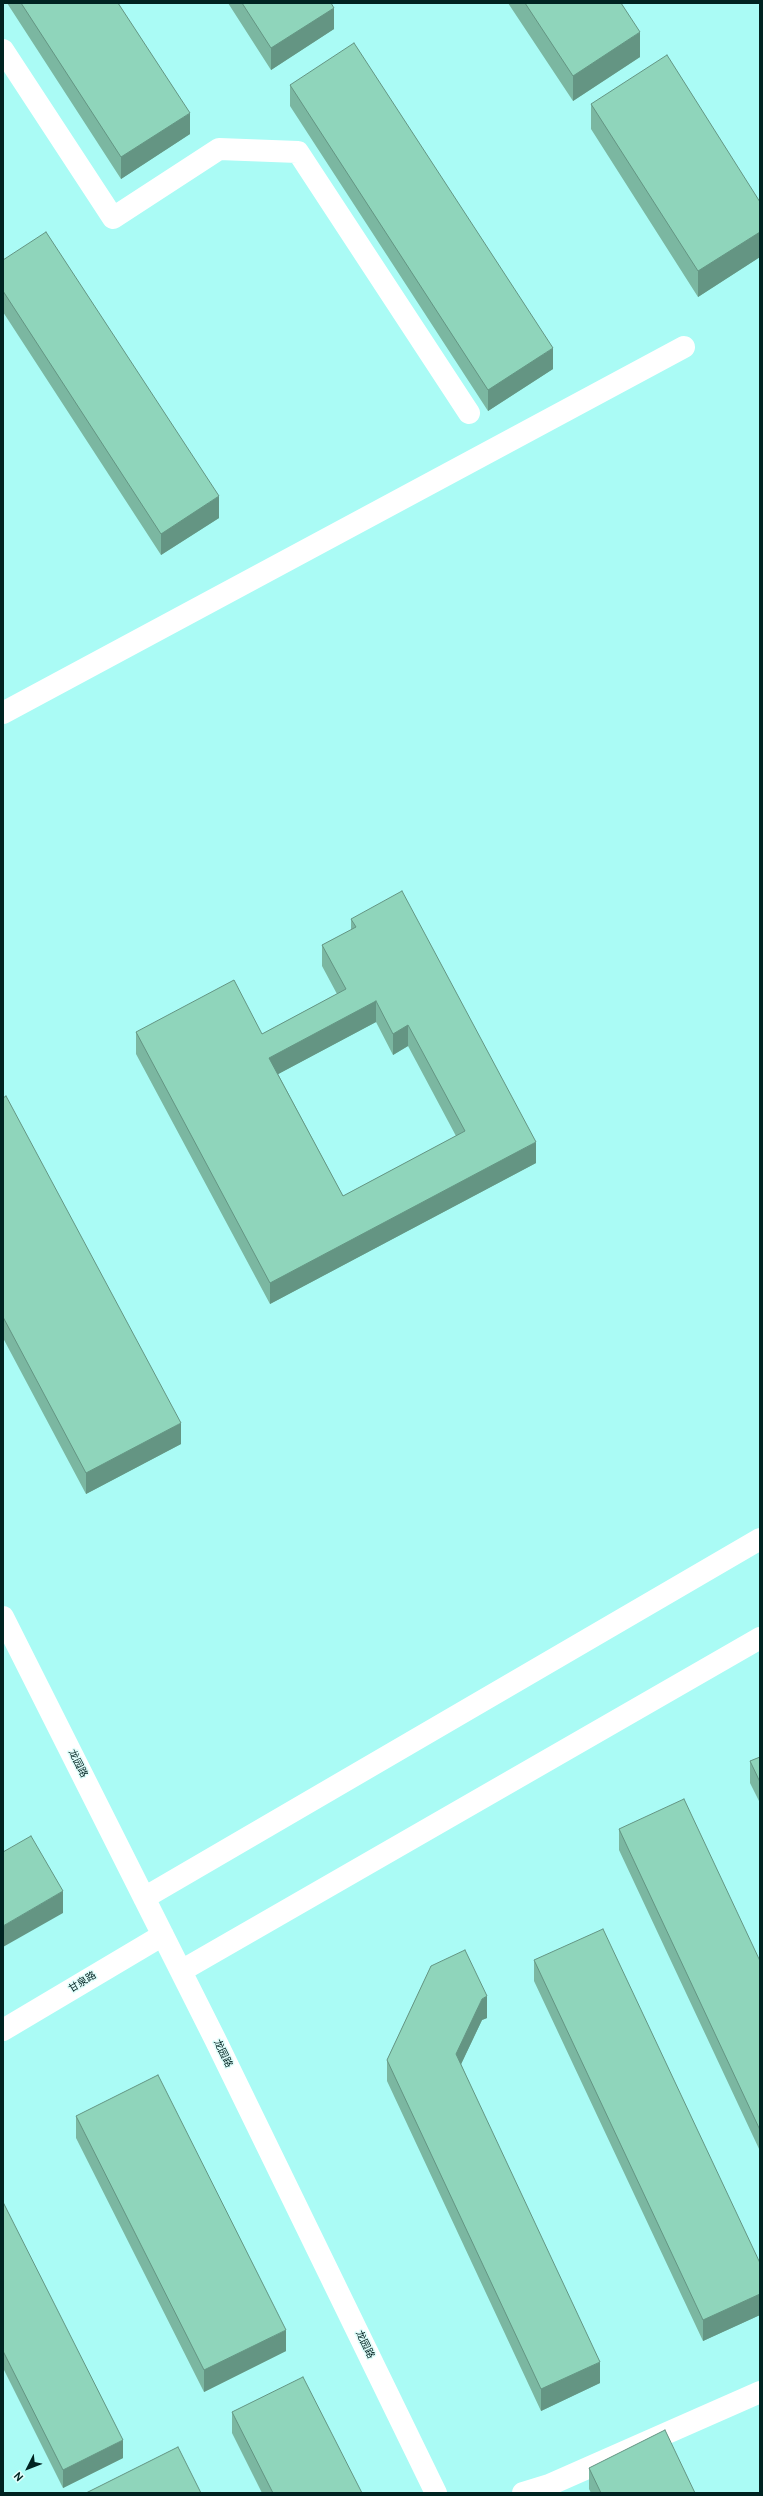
<!DOCTYPE html>
<html>
<head>
<meta charset="utf-8">
<style>
  body { margin:0 }
  #map { position:relative; width:763px; height:2496px; overflow:hidden; background:#aafbf5; font-family:Overpass,sans-serif }
  canvas { display:block }
  .frame { position:absolute; inset:0; border:4px solid #002321; pointer-events:none }
  .north { position:absolute; left:8px; top:2448px; width:40px; height:40px; -webkit-text-stroke:3px #e0fefb; paint-order:stroke; rotate:228deg; font-size:11px; font-weight:700; line-height:16px; text-align:center; color:#002321 }
  .north::after { content:''; display:block; margin:auto; width:14px; height:18px; background:#002321; clip-path:polygon(50% 0,100% 100%,50% 72%,0 100%) }
</style>
</head>
<body>
<div id="map">
<canvas width="763" height="2496"></canvas>
<div class="frame"></div>
<div class="north">N</div>
</div>
<script>
const ctx = document.querySelector('canvas').getContext('2d');
ctx.lineJoin = 'round';
function toPath(rows) {
  const path = new Path2D();
  for (const r of rows) {
    path.moveTo(r[0], r[1]);
    for (let i = 2; i < r.length; i += 2) path.lineTo(r[i], r[i + 1]);
  }
  return path;
}
function stroke(path, color, width, dash) {
  ctx.strokeStyle = color;
  ctx.lineWidth = width;
  ctx.lineCap = dash ? 'butt' : 'round';
  ctx.setLineDash(dash || []);
  ctx.stroke(path);
}
function fillPath(path, color) {
  ctx.fillStyle = color;
  ctx.fill(path, 'evenodd');
}
function label(font, color, halo, rows, align = 'center') {
  ctx.font = font + ' Overpass,"Noto Sans SC",sans-serif';
  ctx.lineWidth = 3;
  ctx.setLineDash([]);
  ctx.textBaseline = 'middle';
  ctx.strokeStyle = halo;
  ctx.fillStyle = color;
  for (const [text, x, y, turn = 0] of rows) {
    ctx.save();
    ctx.translate(x, y);
    ctx.rotate((+turn || 0) * Math.PI / 180);
    ctx.textAlign = isNaN(turn) ? turn : align;
    if (halo) ctx.strokeText(text, 0, 0);
    ctx.fillText(text, 0, 0);
    ctx.restore();
  }
}
stroke(toPath([
  [3,50,113,218,219,149,298,152,469,413],
  [3,713,684,347],
  [3,1617,215,2039,436,2493],
  [144,1898,760,1539],
  [181,1971,760,1638],
  [3,2030,163,1935],
  [523,2493,549,2485,760,2392]
]), '#fff', 22);
fillPath(toPath([
  [7,3,118,3,190,134,121,179],
  [228,3,331,3,334,29,271,70],
  [508,3,621,3,640,57,573,101],
  [290,85,553,369,488,411,290,106],
  [591,104,760,202,760,257,698,297,591,129],
  [3,260,219,518,161,555,3,312],
  [351,919,536,1163,270,1304,136,1054,136,1032,262,1034,337,994,322,966,322,945,351,930],
  [376,1022,393,1055,408,1046,456,1136,343,1196,278,1074],
  [3,1098,181,1444,86,1494,3,1338],
  [760,1757,760,1803,750,1783,750,1761],
  [619,1829,760,1961,760,2151,619,1850],
  [534,1960,760,2263,760,2315,703,2341,534,1981],
  [431,1966,487,2018,482,2020,461,2064,600,2383,541,2411,387,2081,387,2060],
  [76,2116,286,2351,204,2392,76,2138],
  [3,2202,123,2458,63,2488,3,2368],
  [232,2412,362,2493,262,2493,232,2433],
  [589,2468,695,2493,591,2493,589,2489]
]), '#7bb7a1');
fillPath(toPath([
  [334,8,334,29,271,70,271,48],
  [640,32,640,57,573,101,573,76],
  [190,113,190,134,121,179,121,157],
  [760,232,760,257,698,297,698,271],
  [553,348,553,369,488,411,488,390],
  [219,496,219,518,161,555,161,534],
  [376,1001,376,1022,269,1079,269,1058],
  [408,1025,408,1046,393,1055,393,1034],
  [536,1142,536,1163,270,1304,270,1283],
  [181,1423,181,1444,86,1494,86,1473],
  [63,1891,63,1913,3,1947,3,1926],
  [487,1996,487,2018,482,2020,456,2075,456,2054,482,1999],
  [760,2294,760,2315,703,2341,703,2320],
  [286,2330,286,2351,204,2392,204,2370],
  [600,2362,600,2383,541,2411,541,2389],
  [123,2440,123,2458,63,2488,63,2470]
]), '#649583');
const building = toPath([
  [21,3,118,3,190,113,121,157,21,3],
  [242,3,331,3,334,8,271,48,242,3],
  [525,3,621,3,640,32,573,76,525,3],
  [354,43,553,348,488,390,290,85,354,43],
  [667,55,760,202,760,232,698,271,591,104,667,55],
  [46,232,219,496,161,534,3,291,3,260,46,232],
  [402,891,536,1142,270,1283,136,1032,234,980,262,1034,346,989,322,945,356,927,351,919,402,891],
  [376,1001,393,1034,408,1025,465,1131,343,1196,269,1058,376,1001],
  [6,1096,181,1423,86,1473,3,1317,3,1098,6,1096],
  [760,1757,760,1782,750,1761,760,1757],
  [684,1799,760,1961,760,2130,619,1829,684,1799],
  [31,1836,63,1891,3,1926,3,1852,31,1836],
  [603,1929,760,2263,760,2294,703,2320,534,1960,603,1929],
  [465,1950,487,1996,482,1999,456,2054,600,2362,541,2389,387,2060,431,1966,465,1950],
  [158,2075,286,2330,204,2370,76,2116,158,2075],
  [3,2202,123,2440,63,2470,3,2351,3,2202],
  [303,2377,362,2493,273,2493,232,2412,303,2377],
  [665,2430,695,2493,601,2493,589,2468,665,2430],
  [178,2447,201,2493,86,2493,178,2447]
]);
fillPath(building, '#8fd5bb');
stroke(building, '#649583', 1);
label('10px', '#002321', '#e0fefb', [
  ["龙园路",77,1764,63],
  ["甘泉路",83,1983,-31],
  ["龙园路",222,2054,64],
  ["龙园路",364,2345,64]
]);
</script>
</body>
</html>
